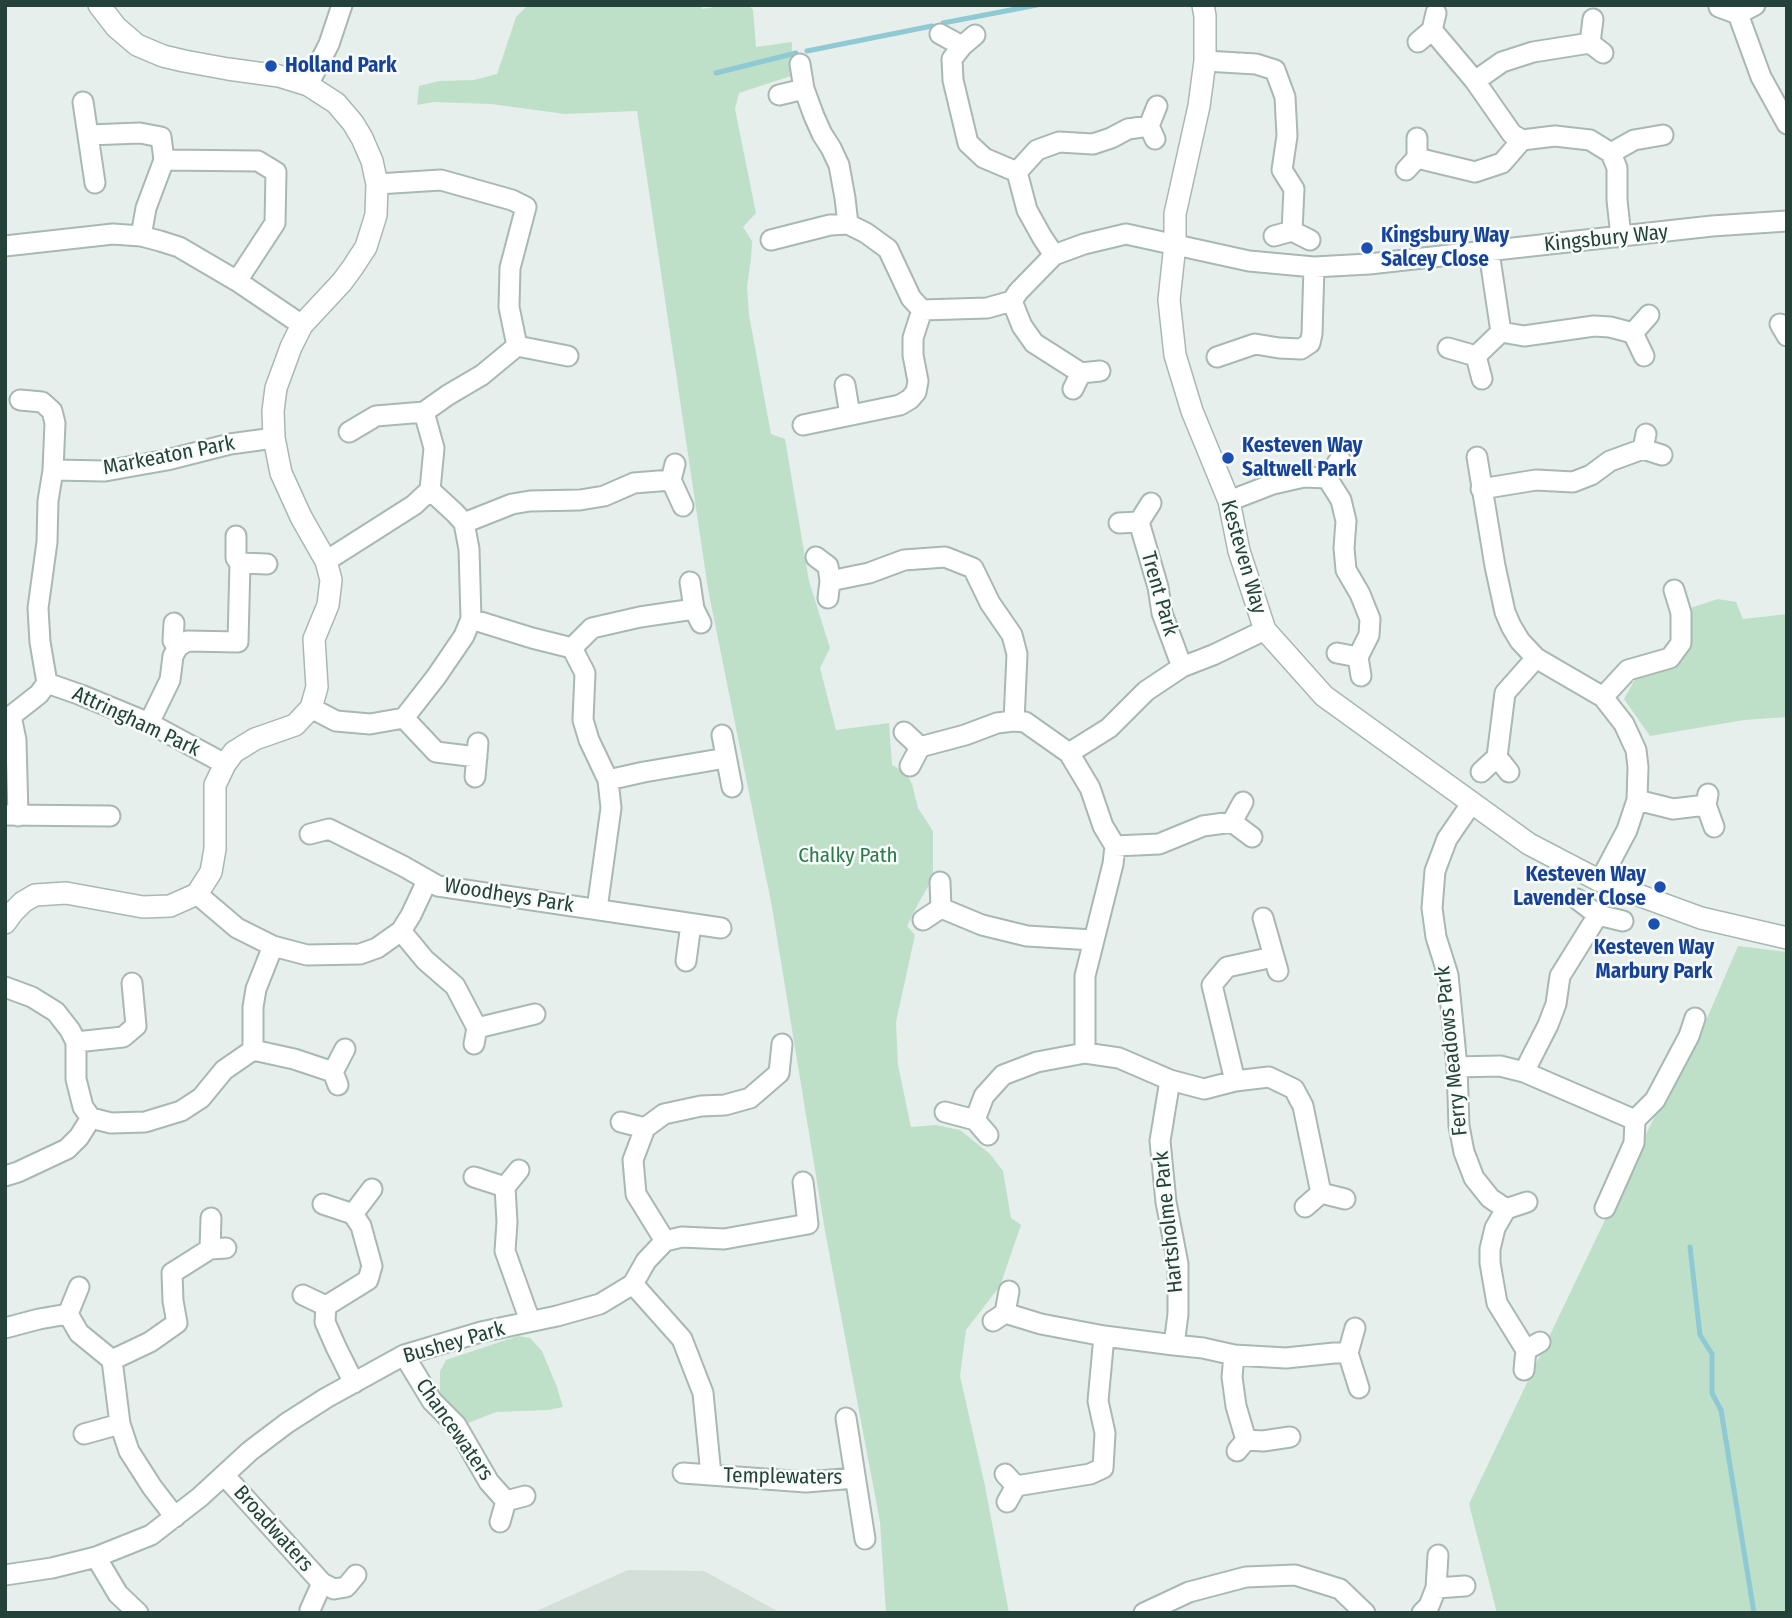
<!DOCTYPE html>
<html>
<head>
<meta charset="utf-8">
<style>
  body { margin:0 }
  #map { position:relative; width:1792px; height:1618px; overflow:hidden; background:#e6efeb; font-family:"Fira Sans Condensed",sans-serif }
  canvas { display:block }
  .frame { position:absolute; inset:0; border:7px solid #24423a; pointer-events:none }
</style>
</head>
<body>
<div id="map">
<canvas width="1792" height="1618"></canvas>
<div class="frame"></div>
</div>
<script>
const ctx = document.querySelector('canvas').getContext('2d');
ctx.lineJoin = 'round';
function fillPath(path, color) {
  ctx.fillStyle = color;
  ctx.fill(path, 'evenodd');
}
function toPath(rows) {
  const path = new Path2D();
  for (const r of rows) {
    path.moveTo(r[0], r[1]);
    for (let i = 2; i < r.length; i += 2) path.lineTo(r[i], r[i + 1]);
  }
  return path;
}
function stroke(path, color, width, dash) {
  ctx.strokeStyle = color;
  ctx.lineWidth = width;
  ctx.lineCap = dash ? 'butt' : 'round';
  ctx.setLineDash(dash || []);
  ctx.stroke(path);
}
function label(font, color, halo, rows, align = 'center') {
  ctx.font = font + ' "Fira Sans Condensed",sans-serif';
  ctx.lineWidth = 5;
  ctx.setLineDash([]);
  ctx.textBaseline = 'middle';
  ctx.strokeStyle = halo;
  ctx.fillStyle = color;
  for (const [text, x, y, turn = 0] of rows) {
    ctx.save();
    ctx.translate(x, y);
    ctx.rotate((+turn || 0) * Math.PI / 180);
    ctx.textAlign = isNaN(turn) ? turn : align;
    if (halo) ctx.strokeText(text, 0, 0);
    ctx.fillText(text, 0, 0);
    ctx.restore();
  }
}
fillPath(toPath([
  [628,1570,704,1571,781,1613,532,1613]
]), '#d4dfda');
fillPath(toPath([
  [528,5,701,5,702,9,726,5,749,5,753,10,756,47,792,42,791,76,739,93,735,109,756,213,743,227,752,241,751,259,747,287,749,315,771,434,785,439,809,581,830,648,820,668,836,730,889,723,892,765,906,773,912,784,918,808,933,831,933,878,918,904,907,926,915,935,896,1022,898,1065,911,1127,936,1125,960,1130,990,1154,1003,1171,1011,1218,1021,1225,1000,1286,966,1330,960,1376,985,1486,1009,1613,886,1613,880,1522,825,1231,772,907,708,589,637,111,565,114,491,104,434,102,417,105,419,86,439,81,474,80,497,74,516,17],
  [1718,599,1736,602,1743,619,1787,614,1787,717,1744,720,1650,736,1624,699,1637,676,1670,667,1684,656,1690,639,1687,615,1690,608],
  [1738,946,1787,952,1787,1613,1497,1613,1469,1504,1650,1126,1708,1016],
  [518,1336,530,1338,542,1351,557,1387,563,1407,548,1410,496,1412,468,1423,459,1416,440,1397,440,1371,446,1360]
]), '#bfe0c8');
stroke(toPath([
  [943,23,1037,5],
  [807,51,932,26],
  [716,73,796,53],
  [1690,1247,1700,1335,1712,1354,1712,1393,1721,1410,1754,1613]
]), '#8ec9d4', 5);
const minor = toPath([
  [1719,7,1738,14,1755,5],
  [1436,13,1432,30,1475,81,1512,134,1522,140,1555,136,1590,140,1611,153,1617,168,1617,200,1621,237],
  [1738,14,1761,77,1787,124],
  [1593,19,1590,43,1603,53],
  [940,34,962,46],
  [975,35,962,46,952,59,953,80,968,143,984,158,1017,172,1027,210,1042,237,1054,255],
  [1418,42,1432,30],
  [1205,61,1256,64,1275,70,1285,97,1287,136,1282,170,1294,189,1292,231],
  [800,64,804,89,814,116,822,134,831,148,839,165,845,198,848,224],
  [1475,81,1502,62,1533,52,1590,43],
  [308,85,329,44,342,5],
  [779,95,804,89],
  [83,102,95,183],
  [88,135,140,133,161,137,164,160,258,161,276,172,275,223,237,281],
  [1155,139,1149,126,1157,106],
  [1611,153,1634,140,1663,135],
  [1417,158,1475,172,1502,163,1522,140],
  [1406,170,1417,158,1417,138],
  [1017,172,1037,150,1059,142,1093,144,1111,138,1128,129,1149,126],
  [141,236,146,208,164,160],
  [1274,236,1292,231,1310,240],
  [771,240,830,225,848,224,866,233,888,249,911,298,922,310],
  [5,246,113,234,141,236,160,241,179,247,237,281,302,325],
  [1489,252,1501,332],
  [1012,301,1022,326,1034,343,1081,373],
  [922,310,987,308,1012,301,1018,292,1054,255,1084,244,1126,234,1249,261,1314,267,1369,264,1712,226,1787,221],
  [1780,324,1787,336],
  [517,346,568,356],
  [1448,348,1476,356,1482,379],
  [1476,356,1501,332,1524,336,1594,326,1610,327,1633,333],
  [1644,356,1633,333,1649,315],
  [1217,357,1255,344,1279,348,1301,349,1310,343,1312,334,1314,267],
  [845,385,850,415],
  [1073,389,1081,373,1100,371],
  [20,400,42,402,52,411,55,423,53,470],
  [803,425,900,405,910,399,916,392,918,381,913,355,913,338,922,310],
  [349,432,376,416,424,412,448,395,482,375,517,346,509,307,510,268,526,207,512,200,441,180,377,184],
  [1646,434,1643,449,1662,455],
  [1477,457,1495,566,1505,612,1511,626,1520,641,1536,658,1603,697,1624,724,1636,750,1638,767,1637,800,1627,830,1600,881],
  [675,464,671,480,683,506],
  [1327,478,1340,459],
  [1481,489,1536,480,1573,482,1591,475,1610,461,1643,449],
  [1229,501,1273,484,1304,477,1327,478,1341,500,1346,521,1344,548,1346,570,1360,594,1370,619,1369,635,1358,657],
  [1139,522,1158,587,1162,613,1182,667],
  [464,523,512,504,530,501,580,500,604,496,634,483,671,480],
  [1119,523,1139,522,1151,503],
  [816,557,828,566,830,581,828,598],
  [326,561,414,505,430,490,434,448,424,412],
  [240,563,267,564],
  [830,581,869,573,904,560,945,557,973,568,990,603,1012,635,1017,654,1014,721],
  [690,582,694,609,701,623],
  [471,619,532,638,572,648,592,628,640,617,694,609],
  [178,647,187,641,238,642,240,563,236,558,236,536],
  [572,648,585,673,583,720,589,740,608,780,611,808,597,909],
  [1337,653,1358,657,1361,676],
  [1603,697,1628,670,1670,658,1681,643,1681,613,1674,590],
  [311,708,336,721,370,724,404,718,436,677,464,636,471,619,469,549,464,523,455,513,430,490],
  [11,716,16,740,18,816],
  [11,716,39,694,47,683],
  [404,718,436,752,477,757],
  [149,723,170,680,173,656,178,647,173,641,174,623],
  [904,732,920,747,910,766],
  [722,735,732,787],
  [920,747,965,735,997,723,1014,721,1025,722,1069,753,1090,788,1103,826,1115,846,1113,864,1085,976,1085,1053,1119,1058,1170,1080,1160,1141,1166,1202,1178,1264,1178,1314,1174,1345,1104,1336,1041,1324,1005,1313],
  [1069,753,1109,728,1146,691,1182,667,1213,655,1265,630],
  [1497,757,1505,693,1536,658],
  [225,764,149,723,81,695,47,683,40,642,38,608,47,542,48,501,53,470,105,471,167,460,230,444,274,438],
  [1481,772,1497,757,1509,772],
  [475,777,478,743],
  [608,780,644,772,726,758],
  [1708,794,1706,805,1714,827],
  [1637,800,1673,809,1706,805],
  [1243,802,1232,822,1252,837],
  [1471,804,1447,839,1435,871,1432,908,1436,937,1448,975,1457,1067,1459,1126,1464,1152,1474,1178,1490,1198,1506,1209,1527,1202],
  [5,815,110,816],
  [310,834,329,829,403,866,438,886,721,928],
  [1115,846,1159,844,1203,826,1232,822],
  [197,894,237,928,273,946,307,955,360,954,377,948,401,931,411,915,427,881],
  [1577,899,1598,915,1623,921],
  [941,908,982,925,1027,936,1093,940],
  [1263,918,1278,971],
  [923,920,941,908,940,882],
  [401,931,425,960,455,986,477,1028,474,1044],
  [686,961,691,924],
  [5,987,32,997,56,1012,70,1030,76,1042,76,1079,83,1107,91,1118,111,1123,145,1122,181,1111,201,1098,224,1070,253,1050,253,1007,256,989,273,946],
  [477,1028,535,1014],
  [76,1042,123,1037,136,1026,132,983],
  [253,1050,294,1059,333,1072],
  [1457,1067,1500,1066,1524,1072,1635,1120],
  [1524,1072,1548,1025,1556,1004,1560,976,1598,915],
  [1170,1080,1204,1089,1235,1081,1269,1077,1294,1089,1303,1106,1321,1193],
  [1235,1081,1212,985,1227,967,1273,957],
  [338,1085,333,1072,345,1049],
  [945,1112,975,1120],
  [621,1122,645,1128],
  [988,1135,975,1120,984,1096,1003,1075,1037,1062,1085,1053],
  [5,1176,18,1172,67,1149,79,1137,91,1118],
  [474,1177,505,1187,507,1222,505,1251,530,1321],
  [505,1187,519,1170],
  [323,1204,353,1214],
  [1305,1207,1321,1193,1345,1199],
  [1605,1208,1634,1143,1635,1120,1655,1100,1689,1036,1695,1018],
  [1506,1209,1495,1228,1490,1249,1490,1263,1497,1303,1526,1350],
  [665,1241,636,1194,633,1160,645,1128,664,1114,701,1106,725,1105,750,1098,779,1073,782,1044],
  [210,1249,211,1218],
  [633,1284,682,1339,703,1393,711,1475],
  [303,1295,326,1306],
  [68,1314,79,1287],
  [993,1321,1005,1313,1009,1291],
  [5,1328,39,1319,68,1314,79,1333,112,1360],
  [1355,1328,1348,1353,1359,1388],
  [1174,1345,1203,1348,1234,1355,1286,1358,1334,1353,1348,1353],
  [404,1355,432,1401,456,1425,489,1482,506,1501,500,1522],
  [1234,1355,1232,1377,1236,1406,1246,1440,1237,1451],
  [1524,1370,1526,1350,1540,1342],
  [354,1383,336,1347,325,1322,326,1306,368,1280,372,1266,361,1226,353,1214,372,1189],
  [846,1418,865,1539],
  [84,1434,120,1424],
  [1246,1440,1263,1441,1290,1437],
  [683,1473,806,1482,855,1478],
  [1005,1474,1016,1486,1007,1502],
  [224,1475,322,1583,310,1610],
  [1016,1486,1090,1474,1103,1468,1105,1433,1098,1401,1104,1336],
  [506,1501,525,1496],
  [175,1517,152,1487,129,1451,120,1424,112,1360,150,1342,177,1323,173,1301,172,1273,210,1249,226,1248],
  [96,1557,118,1594,138,1613],
  [5,1575,52,1568,96,1557,151,1535,200,1497,250,1451,287,1423,326,1398,404,1355,481,1332,557,1316,600,1304,633,1284,646,1261,665,1241,682,1237,724,1239,808,1224,803,1182],
  [322,1583,334,1589,346,1587,356,1575],
  [1436,1588,1465,1586],
  [1144,1613,1189,1592,1246,1577,1295,1575,1340,1589,1365,1613],
  [1422,1613,1429,1606,1436,1588,1438,1555]
]);
const tertiary = toPath([
  [1203,5,1205,16,1205,61,1199,106,1175,214,1175,244,1169,300,1175,355,1192,411,1229,501,1239,551,1265,630,1324,696,1529,844,1600,881,1701,918,1787,938],
  [5,923,13,912,23,902,35,895,66,893,143,907,170,906,197,894,211,872,215,849,215,785,225,764,234,752,255,739,295,725,311,708,317,687,314,639,328,605,331,580,326,561,301,517,281,473,274,438,273,411,276,388,291,347,302,325,342,282,353,267,366,247,376,215,377,184,372,161,362,138,353,123,336,103,308,85,279,76,228,69,184,61,163,56,137,45,116,27,99,5]
]);
stroke(minor, '#a8b8b2', 23);
stroke(tertiary, '#a8b8b2', 24);
stroke(minor, '#fff', 19);
stroke(tertiary, '#fff', 21);
for (const [x, y, r, color] of [
  [271,66,7,"#1a4fb4"],
  [1367,248,7,"#1a4fb4"],
  [1228,458,7,"#1a4fb4"],
  [1660,887,7,"#1a4fb4"],
  [1654,924,7,"#1a4fb4"]
]) {
  const dot = new Path2D();
  dot.arc(x, y, r, 0, 2 * Math.PI);
  ctx.fillStyle = color;
  ctx.fill(dot);
  stroke(dot, '#f7fbf9', 2.5);
}
label('bold 21px', '#164399', '#f7fbf9', [
  ["Holland Park",285,66],
  ["Kingsbury Way",1381,236],
  ["Salcey Close",1381,260],
  ["Kesteven Way",1242,446],
  ["Saltwell Park",1242,470],
  ["Kesteven Way",1646,875,"right"],
  ["Lavender Close",1646,899,"right"],
  ["Kesteven Way",1654,948,"center"],
  ["Marbury Park",1654,972,"center"]
], 'left');
label('21px', '#24423a', '#f7fbf9', [
  ["Kingsbury Way",1606,239,-6],
  ["Markeaton Park",169,456,-11],
  ["Kesteven Way",1243,557,74],
  ["Trent Park",1159,594,74],
  ["Attringham Park",136,722,25],
  ["Woodheys Park",509,896,9],
  ["Ferry Meadows Park",1452,1051,-96],
  ["Hartsholme Park",1169,1222,-96],
  ["Bushey Park",454,1343,-16],
  ["Chancewaters",454,1430,55],
  ["Templewaters",783,1477,1],
  ["Broadwaters",273,1529,48]
]);
label('21px', '#2d7a4b', '#f7fbf9', [
  ["Chalky Path",848,856]
]);
</script>
</body>
</html>
